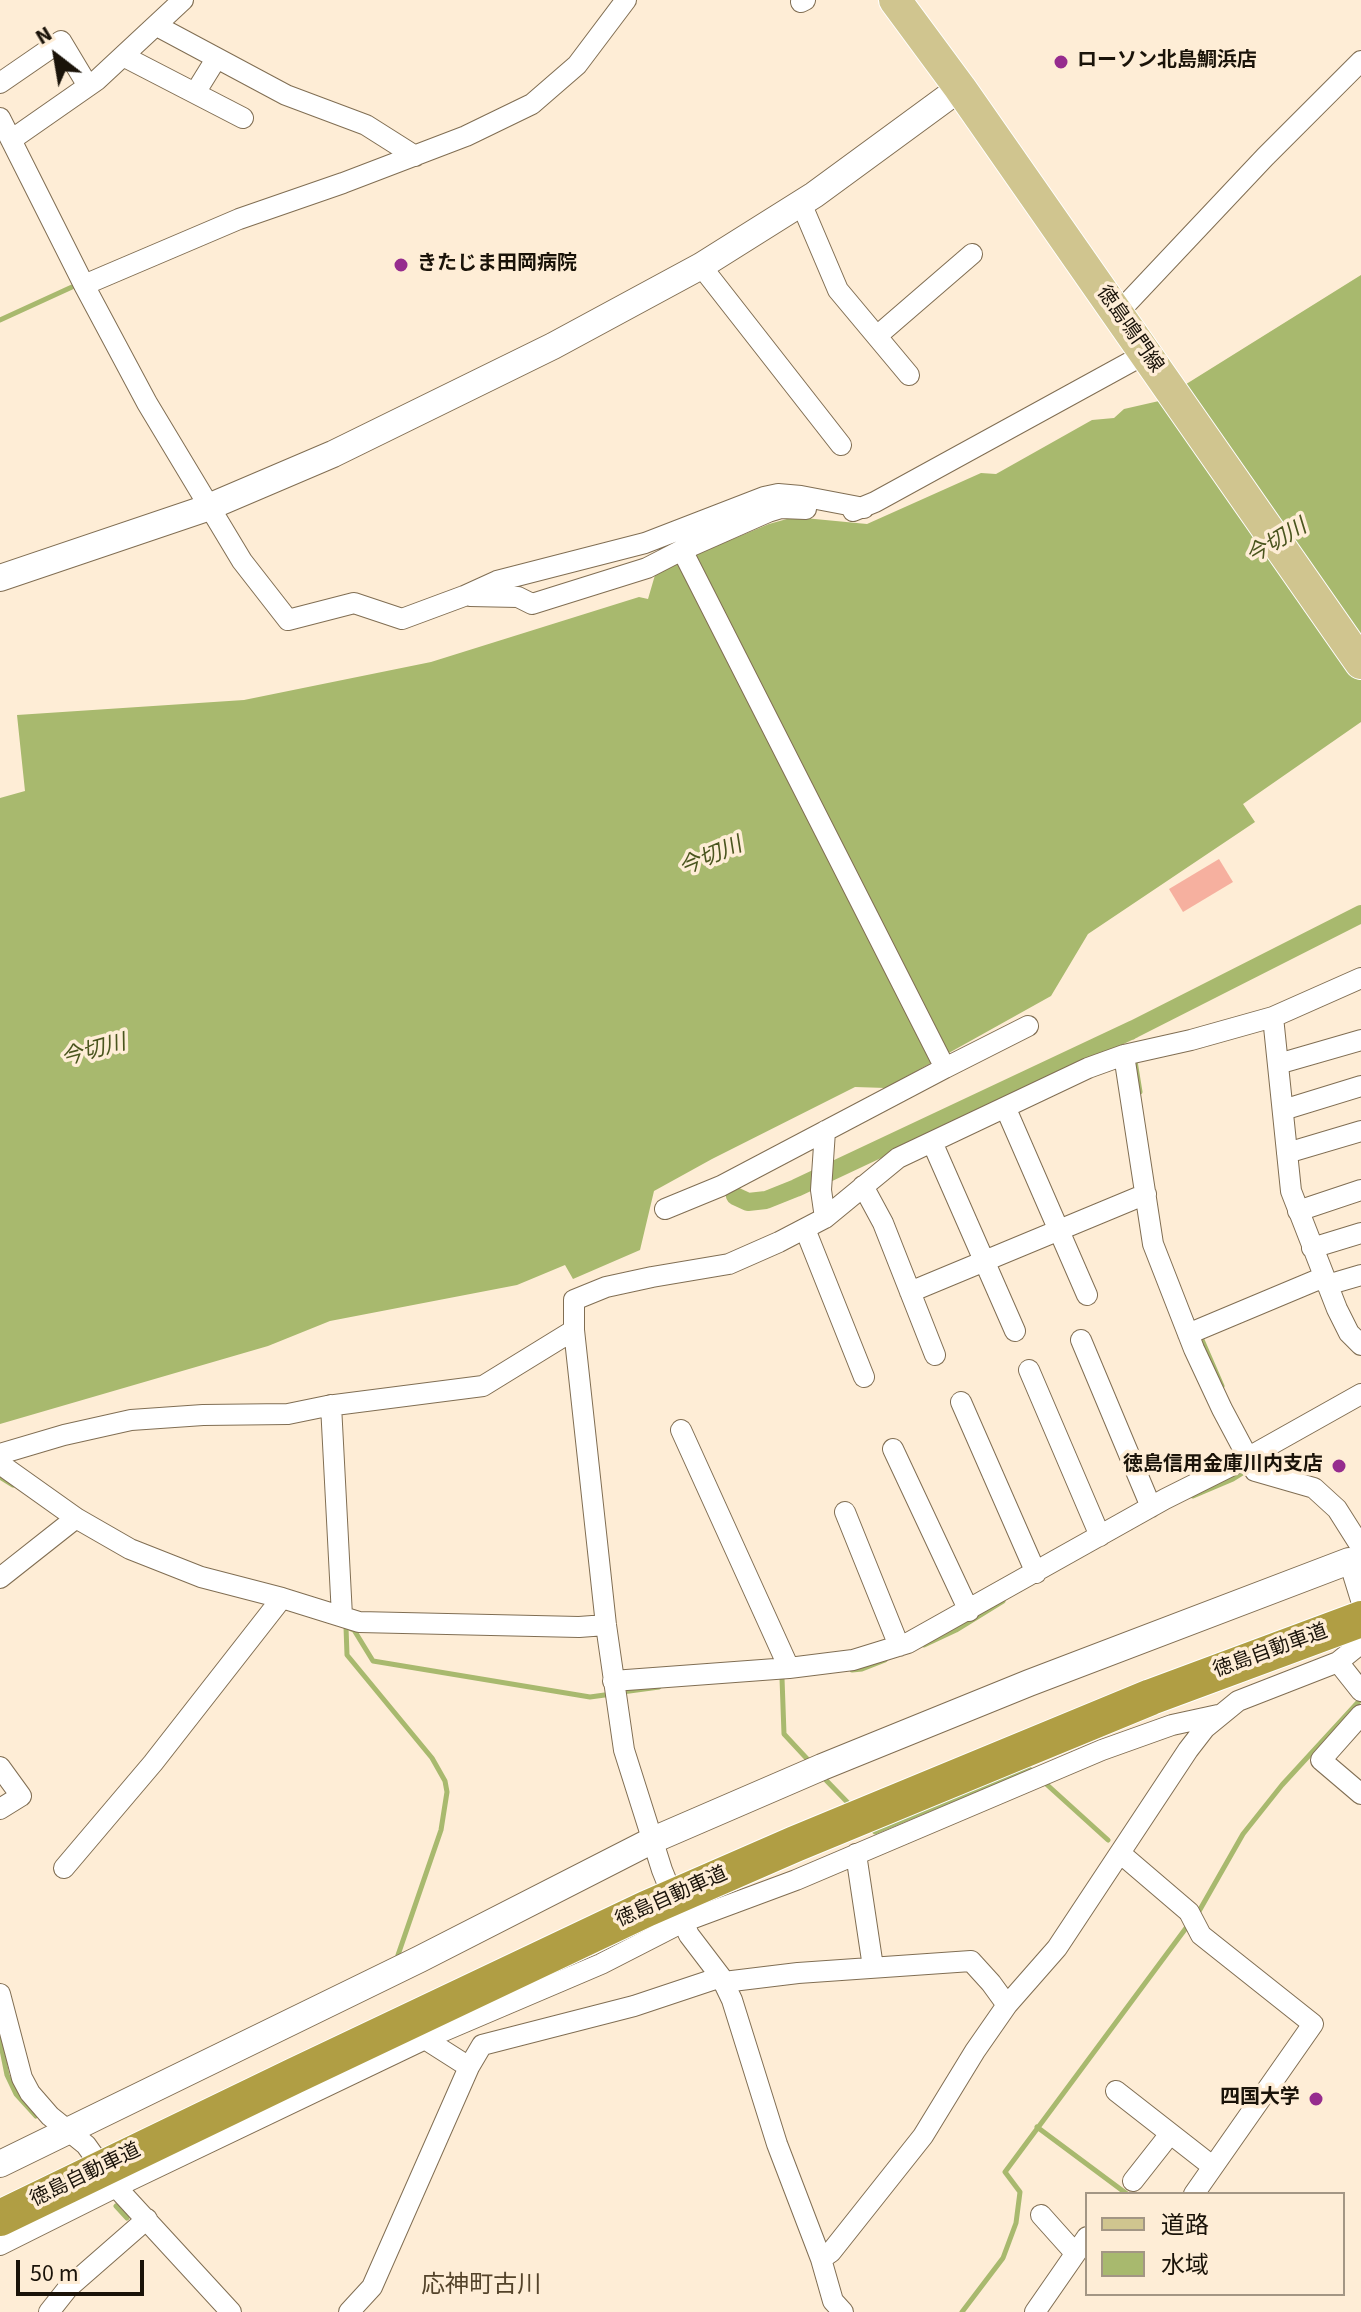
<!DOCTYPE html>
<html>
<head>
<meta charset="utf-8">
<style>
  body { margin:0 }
  #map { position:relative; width:1361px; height:2312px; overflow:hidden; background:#feedd6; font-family:"Source Sans 3","Noto Sans JP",sans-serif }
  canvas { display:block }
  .legend { position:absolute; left:1085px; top:2192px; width:260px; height:104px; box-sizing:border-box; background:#feedd6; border:2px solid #a39684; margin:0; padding:10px 14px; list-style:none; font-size:24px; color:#1a1309 }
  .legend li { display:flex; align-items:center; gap:16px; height:40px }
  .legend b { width:40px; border:2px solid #a39684 }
  .north { position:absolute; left:16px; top:16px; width:80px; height:80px; -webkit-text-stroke:6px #feedd6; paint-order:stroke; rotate:329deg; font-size:22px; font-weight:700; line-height:32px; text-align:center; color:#1a1309 }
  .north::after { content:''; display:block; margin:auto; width:28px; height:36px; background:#1a1309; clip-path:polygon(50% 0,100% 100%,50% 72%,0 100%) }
  .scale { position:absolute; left:16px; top:2260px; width:128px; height:36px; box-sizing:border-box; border:4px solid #1a1309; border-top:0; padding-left:10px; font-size:24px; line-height:28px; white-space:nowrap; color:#1a1309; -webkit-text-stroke:6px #feedd6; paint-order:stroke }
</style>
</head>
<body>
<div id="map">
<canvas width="1361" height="2312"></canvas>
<ul class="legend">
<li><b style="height:10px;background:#d0c58f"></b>道路</li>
<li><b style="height:22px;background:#a8b96e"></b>水域</li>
</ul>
<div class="north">N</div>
<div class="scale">50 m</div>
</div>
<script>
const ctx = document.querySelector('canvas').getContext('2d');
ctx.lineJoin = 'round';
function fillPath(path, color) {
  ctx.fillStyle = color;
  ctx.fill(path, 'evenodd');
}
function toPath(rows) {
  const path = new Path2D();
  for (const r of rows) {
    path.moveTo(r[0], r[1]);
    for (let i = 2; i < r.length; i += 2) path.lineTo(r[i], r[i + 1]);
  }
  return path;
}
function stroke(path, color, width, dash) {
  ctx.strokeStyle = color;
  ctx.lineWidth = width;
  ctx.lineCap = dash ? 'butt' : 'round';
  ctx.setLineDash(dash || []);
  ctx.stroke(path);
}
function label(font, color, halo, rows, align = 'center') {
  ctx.font = font + ' "Source Sans 3","Noto Sans JP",sans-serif';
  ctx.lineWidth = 7;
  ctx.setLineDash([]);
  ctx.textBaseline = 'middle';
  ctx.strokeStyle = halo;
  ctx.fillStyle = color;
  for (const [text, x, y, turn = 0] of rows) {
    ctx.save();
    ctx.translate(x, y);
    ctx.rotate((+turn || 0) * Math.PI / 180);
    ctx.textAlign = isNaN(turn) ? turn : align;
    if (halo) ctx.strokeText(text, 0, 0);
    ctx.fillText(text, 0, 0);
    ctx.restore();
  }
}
fillPath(toPath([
  [1219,859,1233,882,1183,912,1169,889]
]), '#f6b09f');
fillPath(toPath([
  [1361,275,1361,722,1243,804,1255,822,1088,934,1051,996,886,1088,855,1087,712,1159,654,1191,640,1250,573,1279,565,1265,517,1285,330,1321,268,1346,0,1424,0,798,25,791,17,715,244,700,431,662,639,597,648,599,655,575,697,554,769,524,794,517,867,524,981,473,996,474,1092,420,1114,418,1124,409,1159,401]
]), '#a8b96e');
stroke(toPath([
  [0,320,72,287],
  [1133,1037,1134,1029],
  [1135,1061,1140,1092],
  [1199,1333,1222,1386],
  [0,1477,13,1485],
  [1193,1496,1233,1479,1249,1469],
  [346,1627,347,1655,432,1758,445,1781,447,1792,441,1830,398,1955],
  [351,1629,354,1630,373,1661,590,1697,612,1694],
  [924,1645,956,1630,1003,1601],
  [852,1670,862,1669,885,1660],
  [782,1678,784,1734,810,1762],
  [622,1692,659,1687],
  [822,1776,851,1806],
  [1044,1782,1108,1840],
  [872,1828,875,1832,1028,1768,1033,1772],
  [1198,1913,1243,1834,1282,1785,1361,1699],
  [0,2040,7,2075,16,2094,36,2116],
  [1037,2127,1127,2194],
  [116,2206,127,2218],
  [962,2312,1003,2258,1016,2223,1020,2192,1005,2172,1189,1924]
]), '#a8b96e', 5);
stroke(toPath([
  [735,1196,748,1202,766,1200,796,1188,1134,1029,1361,914]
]), '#a8b96e', 18);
const minor = toPath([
  [801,2,805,0],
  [157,26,286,95,366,125,415,156],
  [123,56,243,118],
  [0,83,61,41,88,86],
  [195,93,216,59],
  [0,118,84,285,147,403,242,561,288,620,354,603,402,619,464,596,497,581,645,543,764,497,778,494,801,496,864,508],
  [11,140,97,80,183,0],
  [801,203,838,290,909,375],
  [701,266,841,445],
  [84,285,239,219,343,183,466,136,532,104,577,65,626,0],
  [1117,314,1265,157,1361,61],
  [877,336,972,254],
  [853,511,875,502,1145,354],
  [470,596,518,597,532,604,647,568,682,550,768,512,781,508,806,509],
  [1273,1017,1291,1191,1337,1309,1349,1333,1361,1345],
  [1124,1055,1153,1244,1194,1349,1222,1409,1255,1471,1314,1488,1337,1509,1361,1547],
  [1278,1064,1361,1040],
  [945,1068,1028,1026],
  [1006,1109,1087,1295],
  [1283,1110,1361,1086],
  [825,1131,821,1190,825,1218],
  [932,1142,1015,1331],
  [1287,1153,1361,1131],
  [863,1186,883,1223,935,1355],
  [665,1209,721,1186,945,1068,682,550],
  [1298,1211,1361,1190],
  [805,1229,864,1377],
  [1312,1248,1361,1233],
  [1327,1285,1361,1275],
  [910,1292,1146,1194],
  [574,1330,574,1300,606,1287,652,1277,729,1264,779,1242,825,1218,898,1158,1088,1068,1124,1055,1191,1040,1273,1017,1361,978],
  [1188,1334,1324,1277],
  [1081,1340,1151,1507],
  [1029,1370,1100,1536],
  [961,1402,1036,1573],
  [331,1405,342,1616],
  [681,1430,789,1668],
  [893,1449,969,1611],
  [0,1454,64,1435,131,1420,203,1415,288,1414,327,1406,483,1386,574,1330,606,1625,624,1750,662,1870,683,1922,689,1935,721,1977,732,2000,777,2144,821,2259,831,2252,923,2136,975,2051,1007,2005,1057,1948,1188,1750,1205,1728,1238,1701,1338,1662,1359,1645,1361,1639],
  [0,1464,76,1518,130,1549,201,1577,282,1598,359,1622,579,1627,606,1625],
  [845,1512,899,1646],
  [1360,1557,1349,1561,1361,1600],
  [0,1578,76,1518],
  [1338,1662,1361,1691],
  [613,1681,789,1668,853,1660,908,1643,1165,1499,1247,1458,1361,1394],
  [1361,1715,1321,1760,1361,1794],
  [0,1767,21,1796,0,1809],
  [1120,1853,1189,1912,1201,1935,1313,2024,1194,2194],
  [856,1854,873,1967],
  [64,1868,153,1763,282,1598],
  [724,1982,798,1973,971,1961,991,1983,1007,2005],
  [0,1994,22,2078,30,2093,50,2116,86,2145,116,2187,231,2312],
  [425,2039,469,2067],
  [1116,2091,1212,2166],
  [1133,2181,1170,2134],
  [1041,2215,1075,2253],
  [0,2245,116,2187,425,2039,601,1964,683,1922,796,1880,1102,1750,1172,1725,1218,1715],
  [821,2259,833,2301,843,2312],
  [49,2312,68,2288,147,2219],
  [349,2312,372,2287,469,2067,482,2045,634,2006,721,1977],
  [1035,2312,1087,2237]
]);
const tertiary = toPath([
  [0,578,204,509,333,454,553,346,701,266,814,195,960,88],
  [0,2164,420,1959,653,1840,822,1767,1029,1683,1349,1561]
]);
const primary = toPath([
  [895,0,960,88,1361,663]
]);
stroke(minor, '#806e53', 22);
stroke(tertiary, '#806e53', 28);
stroke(primary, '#fff', 34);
stroke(minor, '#fff', 20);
stroke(tertiary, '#fff', 26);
stroke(primary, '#d0c58f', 32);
const motorwayBridge = toPath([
  [0,2218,294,2076,646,1909,795,1844,1151,1697,1361,1619]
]);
stroke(motorwayBridge, '#fff', 38, []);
stroke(motorwayBridge, '#b09e44', 36);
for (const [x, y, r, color] of [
  [1061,62,8,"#962c8e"],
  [401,265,8,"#962c8e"],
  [1339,1466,8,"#962c8e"],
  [1316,2099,8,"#962c8e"]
]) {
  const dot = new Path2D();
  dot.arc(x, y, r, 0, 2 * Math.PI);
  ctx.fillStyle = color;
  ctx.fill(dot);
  stroke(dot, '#feedd6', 3);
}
label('bold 20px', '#1a1309', '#feedd6', [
  ["ローソン北島鯛浜店",1077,62],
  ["きたじま田岡病院",417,265],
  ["徳島信用金庫川内支店",1323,1466,"right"],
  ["四国大学",1300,2099,"right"]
], 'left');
label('20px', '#1a1309', '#feedd6', [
  ["徳島鳴門線",1129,330,55],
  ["徳島自動車道",1271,1652,-20],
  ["徳島自動車道",672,1898,-24],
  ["徳島自動車道",86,2176,-26]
]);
label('italic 22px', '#4a551e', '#feedd6', [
  ["今切川",1277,543,-31],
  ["今切川",711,858,-23],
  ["今切川",94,1052,-15]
]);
label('24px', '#54432a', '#feedd6', [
  ["応神町古川",481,2287]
]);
</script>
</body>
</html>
